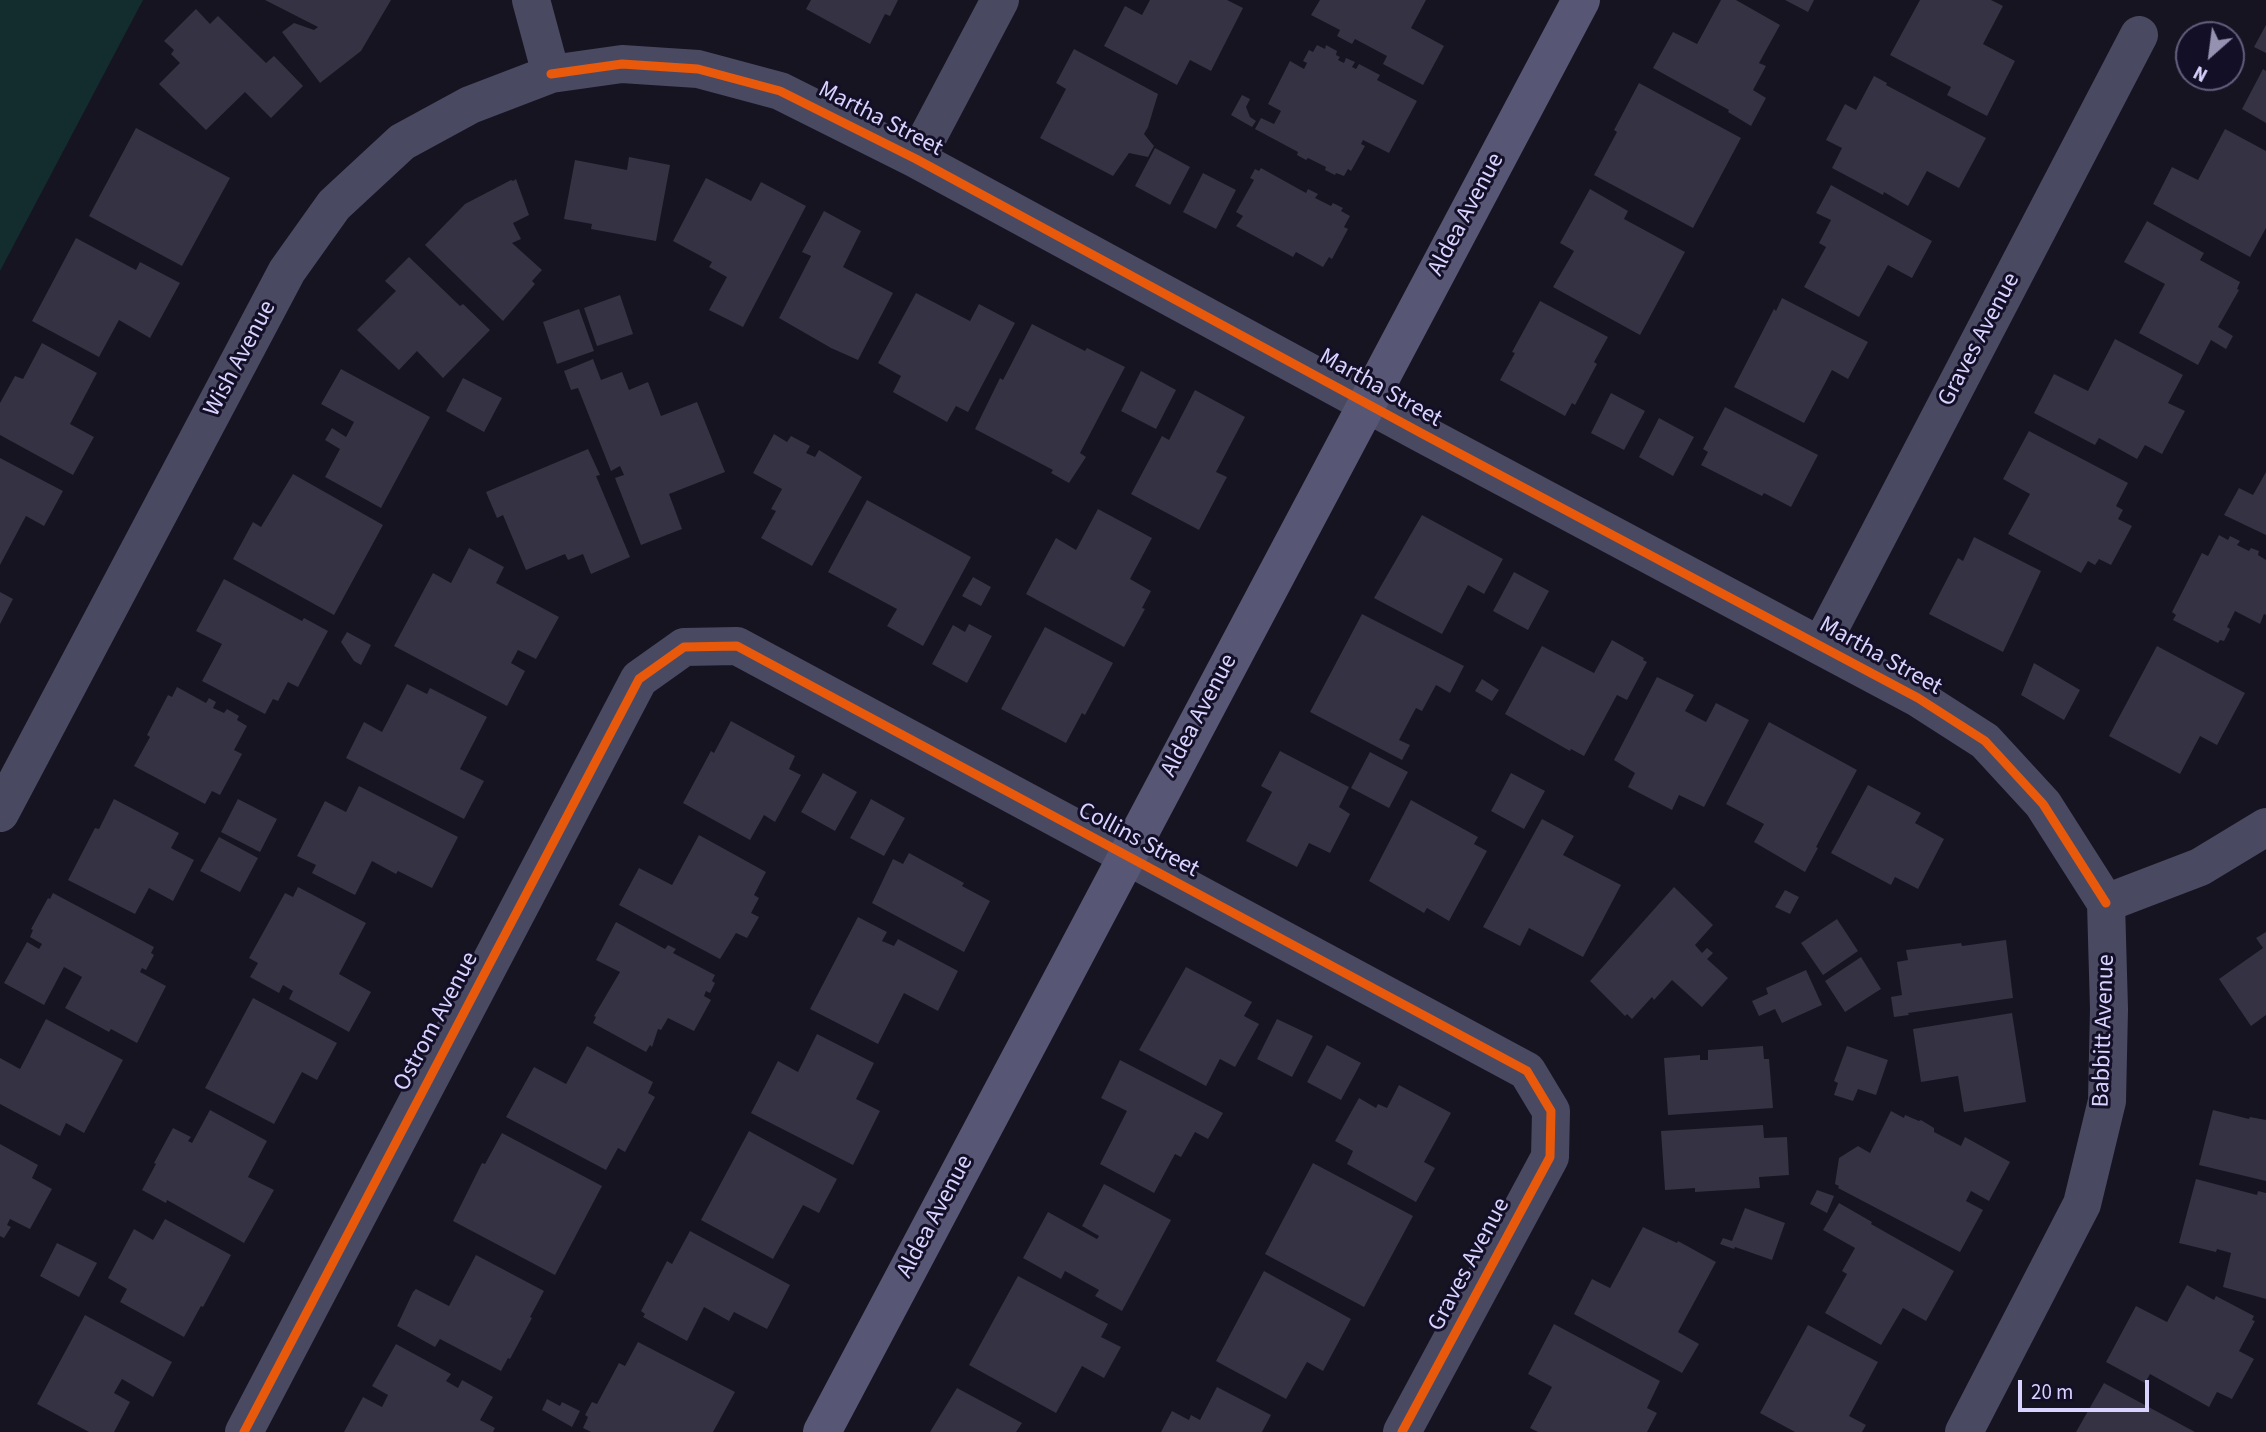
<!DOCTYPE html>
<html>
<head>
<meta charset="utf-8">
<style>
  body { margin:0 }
  #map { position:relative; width:2266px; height:1432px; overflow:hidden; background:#161421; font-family:"Source Sans 3",sans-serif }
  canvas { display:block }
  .north { position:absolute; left:2175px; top:21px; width:70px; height:70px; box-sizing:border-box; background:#130f26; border:2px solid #625e7d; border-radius:50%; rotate:208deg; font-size:19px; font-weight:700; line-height:28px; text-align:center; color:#d9d4ff }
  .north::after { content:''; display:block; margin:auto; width:24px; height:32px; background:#9591b1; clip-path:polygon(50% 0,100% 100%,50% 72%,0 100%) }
  .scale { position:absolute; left:2018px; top:1380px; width:131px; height:32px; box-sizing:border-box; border:4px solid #d9d4ff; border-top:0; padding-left:9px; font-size:21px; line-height:24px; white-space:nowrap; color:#d9d4ff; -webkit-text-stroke:5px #130f26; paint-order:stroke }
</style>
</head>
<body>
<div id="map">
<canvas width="2266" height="1432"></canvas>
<div class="north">N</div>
<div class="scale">20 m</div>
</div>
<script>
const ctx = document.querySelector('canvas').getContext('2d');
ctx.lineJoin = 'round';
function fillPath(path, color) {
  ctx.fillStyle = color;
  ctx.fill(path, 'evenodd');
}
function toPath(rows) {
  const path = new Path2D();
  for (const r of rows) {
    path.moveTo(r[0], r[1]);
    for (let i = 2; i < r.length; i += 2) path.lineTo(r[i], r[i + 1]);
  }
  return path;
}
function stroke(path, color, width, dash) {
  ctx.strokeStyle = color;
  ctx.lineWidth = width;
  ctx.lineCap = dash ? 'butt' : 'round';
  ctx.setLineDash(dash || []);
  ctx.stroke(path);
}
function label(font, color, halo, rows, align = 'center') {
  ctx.font = font + ' "Source Sans 3",sans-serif';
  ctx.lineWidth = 6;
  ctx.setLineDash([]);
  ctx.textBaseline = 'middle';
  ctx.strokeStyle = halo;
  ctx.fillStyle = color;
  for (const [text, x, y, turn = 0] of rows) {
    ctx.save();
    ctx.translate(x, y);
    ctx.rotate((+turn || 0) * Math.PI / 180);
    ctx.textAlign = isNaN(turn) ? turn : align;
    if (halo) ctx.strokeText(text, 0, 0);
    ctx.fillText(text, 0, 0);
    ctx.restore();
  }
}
fillPath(toPath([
  [0,0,143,0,0,271]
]), '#132c2d');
fillPath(toPath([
  [265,0,391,0,361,51,320,83,282,32,294,23,314,30,318,27],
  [811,0,898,0,890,16,885,14,870,44,806,9],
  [1150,0,1227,0,1243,8,1211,71,1190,60,1177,85,1104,46,1125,6,1142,15],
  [1320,0,1426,0,1411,28,1444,46,1423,85,1383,64,1387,56,1355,39,1352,44,1337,36,1340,30,1311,15],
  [1721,0,1736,0,1780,25,1759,63,1766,66,1753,90,1766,98,1751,126,1728,112,1729,110,1653,68,1673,32,1697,44],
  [1785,0,1814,0,1808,12],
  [1920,0,1991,0,2003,6,1983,44,2015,61,1987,116,1947,95,1951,87,1890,55],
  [196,9,210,24,218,16,266,63,274,56,303,86,271,118,245,92,206,130,159,84,180,63,171,54,174,50,164,41],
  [2266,25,2266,53,2254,47],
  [1317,45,1325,49,1326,45,1337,51,1336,55,1340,57,1338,60,1344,63,1346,58,1355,62,1352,67,1356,69,1359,64,1380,75,1377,80,1417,101,1389,153,1363,140,1361,144,1365,146,1351,171,1348,169,1344,176,1336,173,1335,175,1325,170,1326,167,1308,158,1306,160,1297,155,1298,152,1255,129,1261,118,1274,124,1281,111,1268,104,1290,61,1304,69,1307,63,1303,61,1309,50,1313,52],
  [1074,49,1158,94,1148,127,1144,134,1154,146,1148,157,1129,153,1113,176,1040,138,1066,89,1056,83],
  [2263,69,2266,71,2266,123,2242,109],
  [1874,76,1887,83,1886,85,1986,138,1959,188,1927,171,1908,206,1884,192,1883,195,1832,168,1842,148,1826,140,1845,104,1856,110],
  [1639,83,1741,138,1693,228,1594,175,1617,132,1614,130],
  [1242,95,1250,99,1246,107,1250,117,1256,121,1252,127,1231,115],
  [136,128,230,178,182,266,89,216],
  [2225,129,2266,151,2266,228,2250,257,2153,204,2172,167,2198,180],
  [1155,148,1190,167,1170,205,1135,186],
  [629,157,670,165,656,241,591,229,592,224,564,219,575,160,627,170],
  [1261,168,1306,193,1308,189,1318,194,1315,198,1331,206,1333,203,1343,208,1341,211,1350,216,1344,227,1348,229,1332,259,1329,257,1323,267,1296,252,1293,257,1236,226,1243,216,1236,212,1254,180,1250,178,1255,169,1259,171],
  [1203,173,1236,190,1216,229,1183,212],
  [706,178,751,201,761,182,806,206,743,327,709,310,727,277,709,267,712,262,673,241],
  [516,179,529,215,513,223,521,239,512,243,542,270,532,281,535,284,503,321,425,245,465,204,511,180,513,181],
  [1831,185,1932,241,1912,278,1888,265,1859,317,1804,287,1826,247,1819,243,1831,220,1816,213],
  [1590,189,1628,211,1624,219,1685,252,1640,335,1553,287,1574,251,1560,243],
  [824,211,861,231,843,267,893,293,858,360,831,348,779,318,811,256,802,252],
  [2147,221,2204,253,2200,260,2240,282,2237,289,2239,290,2218,327,2233,336,2226,349,2211,340,2198,365,2139,333,2165,284,2124,262],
  [76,238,136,270,140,262,180,283,150,338,119,320,99,357,32,321],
  [409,257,460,306,463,304,490,330,443,378,417,351,399,370,357,330,396,291,385,281],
  [916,293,970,321,979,304,1015,323,968,412,956,406,947,422,893,392,901,376,878,363],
  [620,295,633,334,597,346,584,308],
  [1782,298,1868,342,1848,379,1832,370,1804,423,1734,387,1774,309,1776,311],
  [1540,301,1608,337,1594,362,1597,364,1575,405,1572,403,1565,416,1500,380,1515,353,1512,352],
  [579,309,594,351,557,364,543,322],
  [1032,324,1085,351,1087,348,1125,367,1080,453,1086,457,1069,483,1051,473,1053,470,975,429,1000,378,1003,380],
  [2115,339,2183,375,2168,403,2185,411,2162,454,2145,445,2137,459,2099,438,2095,445,2034,413,2054,374,2088,391],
  [42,343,97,373,70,424,94,437,73,475,0,435,0,403,15,376,23,379],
  [593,359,601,380,622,372,629,390,648,382,661,416,697,402,725,472,669,494,682,529,641,545,615,478,624,475,620,466,611,471,578,388,571,390,564,371],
  [341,369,430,417,381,508,325,477,340,449,325,440,332,428,346,437,354,422,321,404],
  [1141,371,1176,390,1156,429,1121,411],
  [463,378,502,398,484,432,446,411],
  [1195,390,1245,417,1216,472,1227,477,1199,530,1131,494,1162,436,1169,440],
  [1611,393,1645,411,1624,450,1591,433],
  [1725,407,1818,455,1791,507,1764,493,1762,496,1701,465,1708,452,1703,449],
  [1659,418,1694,437,1673,476,1639,457],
  [2029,431,2128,483,2116,506,2123,510,2118,519,2132,526,2111,565,2099,559,2095,565,2088,561,2081,573,2008,534,2030,494,2003,479],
  [774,434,787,442,791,436,810,446,806,453,815,457,819,450,862,477,812,566,761,538,776,511,771,509,782,489,753,473],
  [588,449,600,475,596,476,630,557,591,574,583,554,568,560,565,554,526,570,503,515,497,518,486,492],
  [0,458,63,491,44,526,26,516,0,565],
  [2266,472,2266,535,2224,515,2239,488,2253,495],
  [293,474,383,525,334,615,233,559,253,522,261,527],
  [867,500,971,557,923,646,887,626,897,609,828,572],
  [1098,509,1152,538,1130,579,1151,591,1142,608,1145,609,1124,647,1026,594,1056,538,1076,550],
  [1422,515,1503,559,1484,594,1468,585,1442,634,1374,598],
  [2219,535,2228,540,2230,536,2240,541,2237,545,2249,551,2251,548,2259,551,2258,555,2266,560,2266,615,2264,614,2260,624,2235,611,2227,627,2230,629,2224,641,2220,640,2218,643,2173,620,2176,615,2172,612,2202,553,2208,556],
  [1974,537,2041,571,2003,652,1929,614,1958,558,1963,561],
  [469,548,504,567,496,583,559,617,536,659,518,650,511,663,525,671,507,706,394,646,433,573,451,583],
  [1514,572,1549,591,1528,630,1493,611],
  [973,577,991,587,981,606,962,596],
  [224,579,302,621,304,618,328,631,298,687,288,682,278,701,273,699,265,714,202,681,222,644,196,631],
  [0,592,13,599,0,624],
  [1362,614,1464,666,1450,693,1436,685,1422,711,1416,708,1399,740,1410,745,1402,760,1310,712],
  [969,624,992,636,967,683,932,664,953,625,965,632],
  [1045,627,1113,663,1085,715,1082,713,1066,743,1001,709],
  [347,632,371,645,361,665,354,661,341,642],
  [1612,640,1644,658,1643,660,1647,662,1627,700,1617,695,1584,756,1571,749,1570,751,1505,714,1542,646,1594,673],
  [2157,646,2245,693,2217,745,2200,736,2180,774,2109,736],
  [2034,663,2080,690,2064,720,2021,695],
  [1657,677,1694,695,1685,711,1706,722,1716,703,1749,720,1704,807,1679,795,1672,810,1628,787,1635,773,1614,760],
  [1482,679,1499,690,1492,701,1475,691],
  [407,684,427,694,430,688,487,717,460,769,484,781,464,819,346,758,364,722,382,732],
  [177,687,206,703,209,698,216,702,213,708,224,713,227,709,239,716,237,720,247,726,234,750,242,754,220,795,212,791,205,804,134,766,150,737,147,735,168,695,172,697],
  [731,721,795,756,789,769,801,775,775,822,764,815,750,840,683,803,711,751,714,753],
  [1769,722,1857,770,1816,847,1818,848,1805,872,1754,842,1764,824,1726,804],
  [1280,751,1349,787,1339,807,1350,814,1330,853,1309,843,1297,867,1246,841,1272,792,1261,786],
  [1370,752,1408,772,1389,808,1351,788],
  [823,773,857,792,835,831,801,812],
  [1511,773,1545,791,1524,829,1491,811],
  [1868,785,1921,813,1915,823,1944,839,1918,889,1895,877,1891,885,1831,853],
  [359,786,458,837,432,888,398,871,396,874,372,861,355,895,312,873,316,865,297,856,325,801,346,812],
  [114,799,179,833,171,848,194,860,173,901,149,888,135,914,68,880,95,828,99,829],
  [238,799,277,819,260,852,221,832],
  [871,799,905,818,884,856,850,838],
  [1411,800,1478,837,1474,844,1487,851,1449,921,1427,908,1424,913,1369,881],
  [1542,819,1574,836,1563,855,1621,885,1583,957,1529,928,1520,946,1483,927],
  [699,835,766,872,754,895,759,898,751,913,759,917,747,938,736,933,720,959,619,905,639,868,672,885],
  [219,837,258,858,240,892,200,871],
  [909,853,964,883,962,886,990,901,964,952,872,903,893,859,903,864],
  [298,887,366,923,339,974,371,992,349,1032,289,999,293,991,283,985,279,993,250,977,258,963,249,958,285,893,293,897],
  [1674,887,1713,925,1695,945,1702,953,1707,948,1713,953,1707,959,1728,978,1702,1007,1672,980,1654,1000,1652,997,1632,1019,1627,1014,1625,1016,1590,981],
  [1785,890,1799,897,1790,914,1775,907],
  [53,893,154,947,151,953,154,955,146,970,142,968,140,972,166,986,137,1043,111,1029,109,1032,65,1008,82,977,64,967,44,1005,4,983,27,942,39,949,42,944,30,937,33,930,31,929,48,898,50,899],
  [858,917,887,932,882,941,894,946,898,939,958,971,938,1011,904,993,878,1044,810,1009],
  [1837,919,1858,951,1823,975,1801,943],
  [616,922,665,949,668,945,676,949,673,953,715,975,712,981,715,983,710,993,706,991,704,996,711,1000,694,1031,668,1018,661,1030,658,1029,652,1047,650,1045,646,1052,593,1023,596,1017,594,1016,620,972,596,960],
  [2266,932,2266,1015,2251,1026,2219,979,2263,948,2256,938],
  [2006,940,2013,998,1908,1013,1909,1015,1894,1017,1891,997,1902,995,1897,962,1908,960,1906,950,1961,943,1962,946],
  [1861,957,1881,989,1845,1012,1825,981],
  [1186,967,1252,1002,1244,1016,1259,1024,1235,1067,1220,1059,1206,1086,1139,1050],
  [1806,970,1822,1005,1782,1023,1775,1009,1759,1016,1752,1001,1768,994,1766,988],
  [253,998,337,1043,317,1080,302,1072,274,1124,205,1088],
  [2012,1013,2026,1102,1964,1112,1958,1076,1921,1082,1913,1029],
  [46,1019,123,1060,84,1133,66,1123,60,1136,0,1104,0,1058,20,1069],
  [1277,1019,1313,1036,1292,1077,1257,1059],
  [817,1034,874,1063,856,1099,880,1111,853,1165,751,1113,778,1061,798,1072],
  [1327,1045,1361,1063,1341,1100,1307,1082],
  [587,1046,653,1082,648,1093,655,1097,625,1152,618,1148,606,1170,506,1117,534,1067,566,1084],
  [1763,1046,1764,1059,1769,1059,1773,1108,1668,1115,1664,1058,1700,1055,1700,1060,1708,1060,1708,1050],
  [1847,1046,1888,1060,1876,1095,1858,1089,1853,1101,1834,1095,1838,1083,1834,1081],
  [1120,1060,1223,1113,1208,1139,1195,1132,1181,1157,1175,1154,1154,1193,1100,1164,1127,1111,1101,1098],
  [1399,1085,1451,1113,1424,1162,1435,1168,1416,1202,1347,1164,1353,1151,1335,1141,1359,1098,1376,1108,1378,1104,1387,1108],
  [210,1110,267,1141,248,1177,274,1190,244,1243,167,1200,166,1203,142,1190,156,1164,154,1163,173,1128,191,1137,188,1141,192,1143],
  [2213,1110,2249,1119,2250,1117,2266,1120,2266,1181,2199,1165],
  [1891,1111,1904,1118,1905,1115,1919,1121,1921,1120,1934,1128,1934,1132,1961,1146,1965,1137,2010,1162,1989,1201,1971,1191,1966,1201,1983,1210,1960,1252,1838,1188,1839,1186,1835,1184,1839,1158,1858,1146,1870,1153],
  [1763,1125,1764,1138,1787,1137,1789,1175,1759,1177,1760,1188,1695,1192,1695,1188,1665,1190,1661,1131],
  [749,1131,837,1179,819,1213,803,1205,773,1259,701,1220],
  [502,1133,602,1186,555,1275,453,1221,482,1163,485,1164],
  [0,1144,38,1165,32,1178,52,1189,30,1229,10,1219,7,1225,11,1227,4,1238,0,1236],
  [1313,1163,1413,1216,1364,1307,1265,1254],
  [2196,1179,2257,1195,2258,1191,2266,1193,2266,1299,2223,1287,2231,1253,2217,1249,2216,1252,2179,1243],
  [1104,1184,1171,1220,1122,1311,1095,1296,1099,1290,1065,1271,1061,1279,1023,1258,1048,1212,1097,1239,1099,1236,1082,1226],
  [1817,1190,1834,1196,1827,1213,1810,1204],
  [1839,1203,1872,1222,1871,1224,1954,1271,1926,1321,1903,1308,1881,1345,1825,1313,1847,1274,1842,1271,1855,1248,1823,1230],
  [1745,1208,1785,1223,1772,1260,1735,1247,1734,1249,1720,1244,1723,1238,1732,1241],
  [165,1219,231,1255,203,1307,201,1306,184,1337,120,1302,127,1289,108,1278,134,1229,153,1240],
  [1643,1227,1677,1243,1678,1241,1716,1262,1678,1332,1699,1344,1682,1373,1574,1314,1592,1279,1610,1288],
  [690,1231,790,1285,767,1329,734,1312,729,1321,704,1307,687,1341,643,1317,645,1314,641,1311,667,1261,672,1264],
  [57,1243,97,1263,79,1297,40,1276],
  [476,1255,544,1291,530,1317,532,1318,510,1359,508,1358,501,1371,440,1339,435,1347,397,1326,413,1292,416,1289,449,1306],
  [1264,1271,1351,1319,1323,1371,1307,1362,1286,1399,1216,1361],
  [1018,1276,1108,1324,1101,1337,1121,1347,1104,1378,1082,1366,1056,1413,969,1365],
  [2187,1285,2214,1300,2216,1296,2254,1316,2252,1320,2255,1321,2239,1351,2254,1359,2232,1399,2217,1392,2209,1407,2150,1374,2145,1383,2106,1362,2136,1306,2167,1322],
  [85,1315,172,1362,153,1397,122,1379,114,1393,130,1402,114,1432,89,1432,37,1404],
  [1554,1324,1660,1381,1647,1408,1657,1413,1647,1432,1538,1432,1530,1428,1552,1387,1528,1374],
  [1808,1325,1878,1362,1849,1416,1866,1425,1862,1432,1795,1432,1760,1413],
  [638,1342,735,1392,713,1432,591,1432,583,1428,588,1417,585,1415,592,1402,597,1404,619,1363,625,1366],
  [396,1344,451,1374,446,1381,458,1388,462,1380,493,1397,480,1420,495,1428,493,1432,344,1432,363,1397,382,1407,388,1395,372,1386],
  [2104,1383,2195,1432,2076,1432],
  [1217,1387,1271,1415,1262,1432,1161,1432,1172,1411,1189,1420,1191,1415,1200,1420],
  [957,1388,1022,1423,1016,1432,930,1432],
  [547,1399,560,1406,562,1402,580,1411,572,1427,542,1410]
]), '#343243');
stroke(toPath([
  [551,74,622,64,698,69,780,91,916,159,1421,433,1918,698,1985,741,2043,804,2106,903],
  [916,159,1000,0],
  [1821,645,2139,35],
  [0,813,287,271,334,205,402,142,470,105,551,74,531,0],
  [244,1432,639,679,684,647,737,646,1527,1071,1551,1111,1550,1157,1402,1432],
  [1964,1432,2082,1204,2107,1101,2109,1009,2106,903,2200,867,2266,827]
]), '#4a4962', 38);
stroke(toPath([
  [822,1432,1581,0]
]), '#575674', 38);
stroke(toPath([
  [551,74,622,64,698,69,780,91,916,159,1421,433,1918,698,1985,741,2043,804,2106,903],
  [244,1432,639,679,684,647,737,646,1527,1071,1551,1111,1550,1157,1402,1432]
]), '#e8590c', 9);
label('24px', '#d9d4ff', '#130f26', [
  ["Martha Street",880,120,27],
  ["Aldea Avenue",1467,215,-62],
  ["Graves Avenue",1980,340,-62],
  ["Wish Avenue",241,359,-62],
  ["Martha Street",1380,389,29],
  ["Martha Street",1880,657,29],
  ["Aldea Avenue",1200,716,-62],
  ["Collins Street",1138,841,28],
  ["Ostrom Avenue",437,1022,-62],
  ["Babbitt Avenue",2105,1031,-88],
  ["Aldea Avenue",936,1217,-62],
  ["Graves Avenue",1470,1265,-62]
]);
</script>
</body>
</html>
